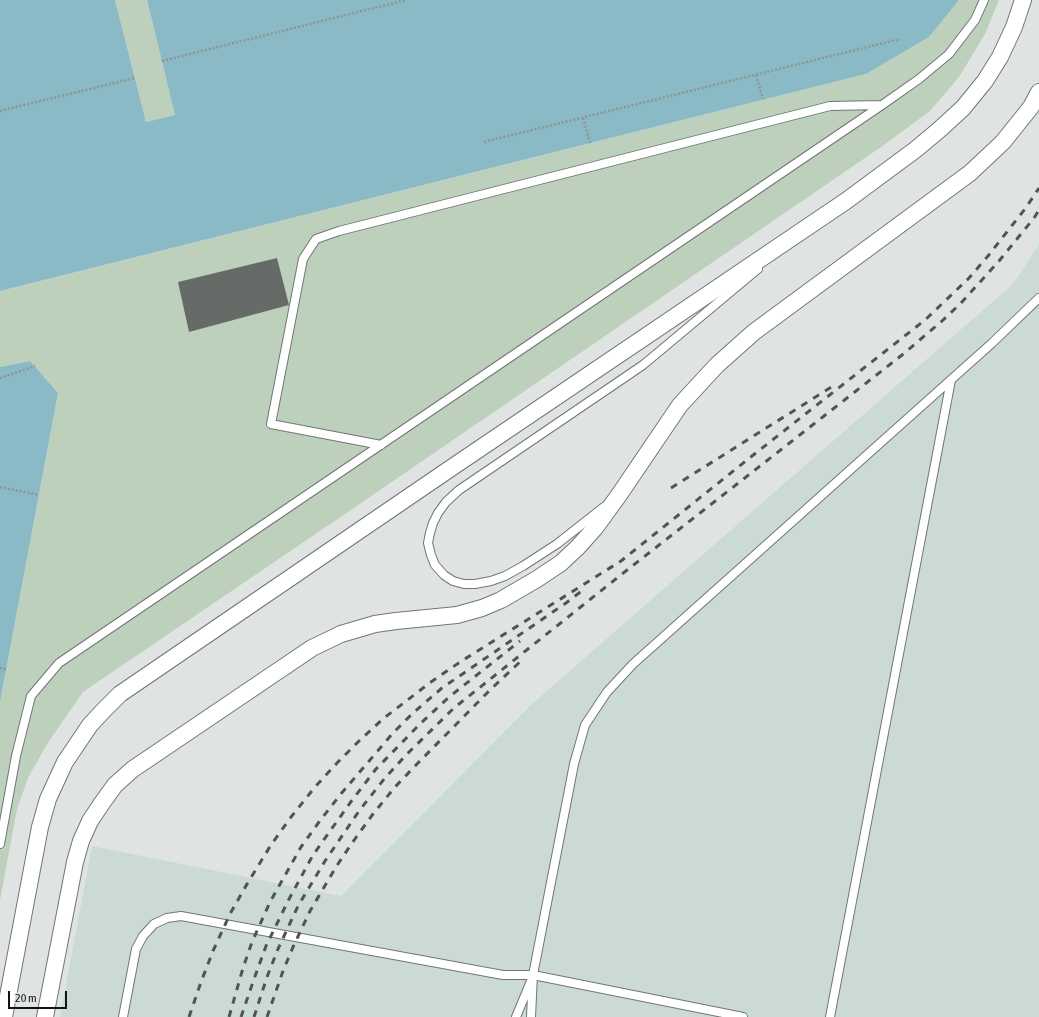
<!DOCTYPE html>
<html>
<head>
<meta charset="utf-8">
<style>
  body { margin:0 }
  #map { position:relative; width:1039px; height:1017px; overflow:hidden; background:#dfe4e3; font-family:"Asap Condensed",sans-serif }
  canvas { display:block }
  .scale { position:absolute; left:8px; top:991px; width:59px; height:18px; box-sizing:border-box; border:2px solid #111313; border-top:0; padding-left:5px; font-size:12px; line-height:14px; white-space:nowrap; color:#111313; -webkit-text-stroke:3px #dfe4e3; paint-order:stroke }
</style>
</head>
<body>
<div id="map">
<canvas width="1039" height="1017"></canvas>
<div class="scale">20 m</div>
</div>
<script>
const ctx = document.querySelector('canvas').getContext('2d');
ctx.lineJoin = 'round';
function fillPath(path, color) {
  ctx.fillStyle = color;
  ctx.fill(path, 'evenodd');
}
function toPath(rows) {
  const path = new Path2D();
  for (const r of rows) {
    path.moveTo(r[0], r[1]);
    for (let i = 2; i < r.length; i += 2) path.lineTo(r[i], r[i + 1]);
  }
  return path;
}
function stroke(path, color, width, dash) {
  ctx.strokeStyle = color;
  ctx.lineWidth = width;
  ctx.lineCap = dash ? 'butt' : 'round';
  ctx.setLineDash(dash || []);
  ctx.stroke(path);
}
fillPath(toPath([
  [1039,244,1039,1017,60,1017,92,846,341,896,533,703,1014,283]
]), '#cbdad7');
fillPath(toPath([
  [115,0,147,0,175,115,146,122],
  [959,0,999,0,985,34,959,77,930,111,884,145,342,516,83,692,47,744,28,778,17,809,0,900,0,702,58,393,30,361,0,367,0,291,866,74,929,37]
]), '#bdd0bc');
fillPath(toPath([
  [0,0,115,0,146,122,175,115,147,0,959,0,929,37,866,74,0,291],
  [30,361,58,393,0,702,0,367]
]), '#8bbac7');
fillPath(toPath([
  [277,258,289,305,189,332,178,282]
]), '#666b68');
const lane = toPath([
  [381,445,271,424,303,259,316,239,339,231,830,106,881,105],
  [604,507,557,544,523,566,505,576,491,581,475,584,464,584,453,581,444,575,435,565,431,555,428,543,430,533,433,523,438,513,446,502,459,490,643,365,758,269],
  [0,844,16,756,31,696,59,663,882,105,919,79,949,54,975,20,984,0],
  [123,1017,136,949,143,936,154,924,167,918,181,916,503,975,533,975,743,1017],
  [516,1017,531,981],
  [531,1017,533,975,574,764,585,725,607,692,633,664,991,344,1039,298],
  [830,1017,951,380]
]);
const street = toPath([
  [4,1017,40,827,48,799,65,762,90,725,103,711,120,694,454,466,809,226,846,201,915,150,939,130,963,108,985,81,1000,57,1014,27,1023,0],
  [45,1017,75,862,81,841,90,821,102,803,115,785,133,769,312,648,341,634,375,624,396,621,457,615,482,608,501,600,537,579,561,563,578,547,595,528,619,495,680,405,717,365,754,332,970,173,1003,142,1031,107,1039,92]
]);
stroke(lane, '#717675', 10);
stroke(street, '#717675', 18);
stroke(toPath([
  [162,61,406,0],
  [756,75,763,99],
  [0,111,135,78],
  [583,118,590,143],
  [484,142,900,39],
  [0,378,35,366],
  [0,487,39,495],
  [0,668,6,669]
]), '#8f9392', 2.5, [2, 2]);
stroke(lane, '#fff', 8);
stroke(street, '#fff', 16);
stroke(toPath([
  [671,488,833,386],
  [189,1017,201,982,213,951,230,914,247,884,271,845,291,817,315,787,337,763,358,742,384,718,431,682,460,662,621,561,752,456,925,320,969,278,988,256,1025,209,1039,188],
  [229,1017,243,968,252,942,270,902,301,847,319,822,340,795,393,733,413,713,442,688,566,603,583,590],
  [241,1017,254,979,266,946,288,901,313,855,350,803,376,769,421,723,449,697,520,641],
  [254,1017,267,977,278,949,298,906,325,861,359,811,385,778,406,755,454,708,622,574,902,355,942,321,961,303,999,261,1034,218,1039,210],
  [267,1017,283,971,293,947,310,911,336,867,352,843,373,814,395,787,416,765,490,690,523,659]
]), '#515453', 3, [7, 7]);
</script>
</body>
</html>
